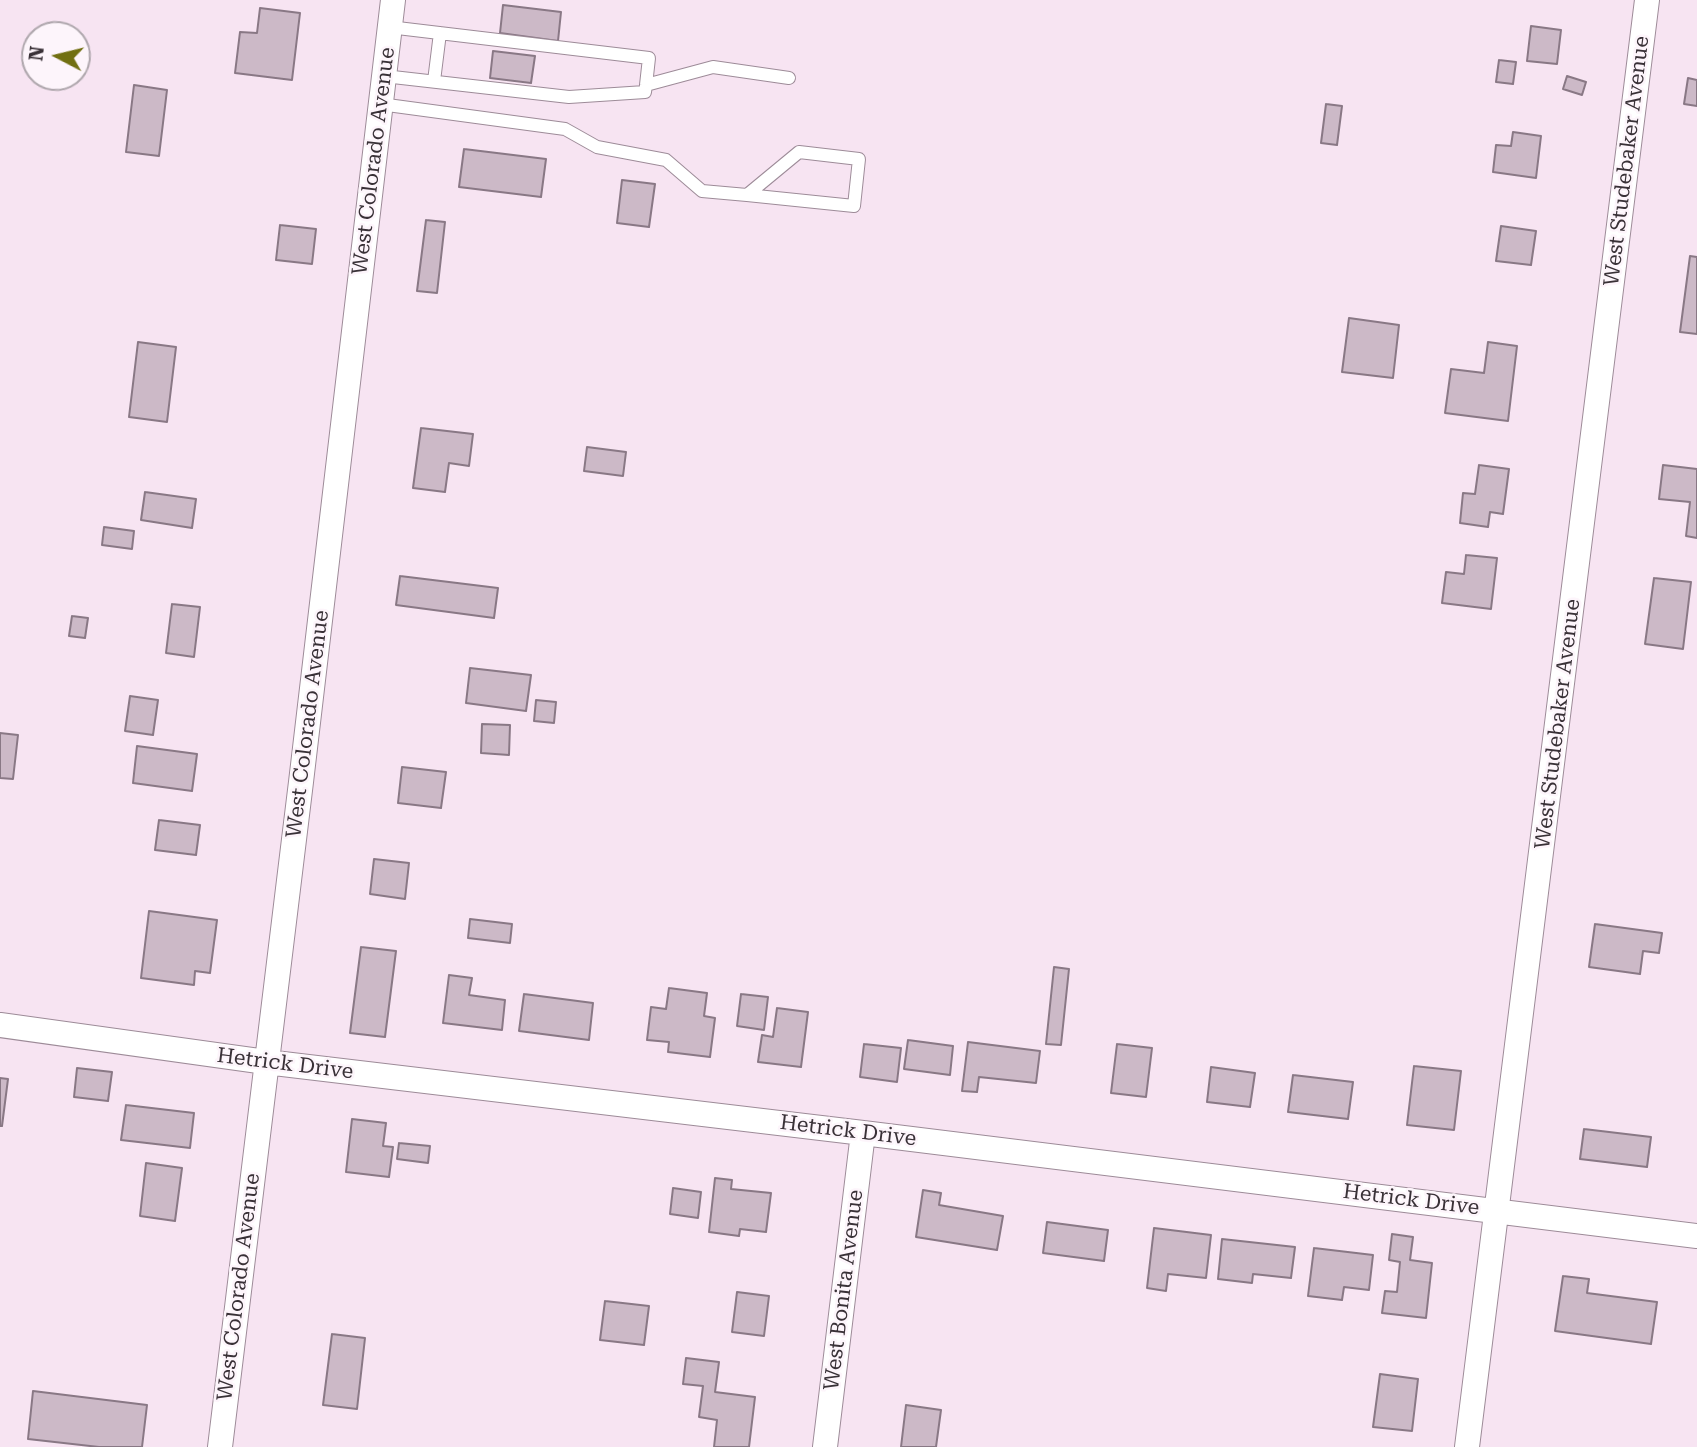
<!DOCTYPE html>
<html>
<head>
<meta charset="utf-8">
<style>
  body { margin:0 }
  #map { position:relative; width:1697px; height:1447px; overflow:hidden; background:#f7e4f2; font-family:"Roboto Serif",serif }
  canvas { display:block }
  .north { position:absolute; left:21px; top:21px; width:70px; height:70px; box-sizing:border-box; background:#fdf5fb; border:2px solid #afa7ad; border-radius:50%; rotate:277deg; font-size:19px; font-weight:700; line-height:28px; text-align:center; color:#393137 }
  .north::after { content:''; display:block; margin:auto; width:24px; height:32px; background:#716f11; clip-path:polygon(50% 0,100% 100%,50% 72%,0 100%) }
</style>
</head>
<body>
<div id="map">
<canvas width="1697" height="1447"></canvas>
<div class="north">N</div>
</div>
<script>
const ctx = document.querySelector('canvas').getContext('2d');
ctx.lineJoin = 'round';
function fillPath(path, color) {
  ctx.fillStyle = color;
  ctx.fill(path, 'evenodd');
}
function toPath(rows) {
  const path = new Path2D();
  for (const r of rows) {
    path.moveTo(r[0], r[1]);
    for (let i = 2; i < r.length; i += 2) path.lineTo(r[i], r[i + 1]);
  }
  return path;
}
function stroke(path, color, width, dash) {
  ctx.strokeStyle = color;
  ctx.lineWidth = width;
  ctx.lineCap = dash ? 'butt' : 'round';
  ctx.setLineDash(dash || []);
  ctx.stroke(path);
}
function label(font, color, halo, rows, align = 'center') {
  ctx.font = font + ' "Roboto Serif",serif';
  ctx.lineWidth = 5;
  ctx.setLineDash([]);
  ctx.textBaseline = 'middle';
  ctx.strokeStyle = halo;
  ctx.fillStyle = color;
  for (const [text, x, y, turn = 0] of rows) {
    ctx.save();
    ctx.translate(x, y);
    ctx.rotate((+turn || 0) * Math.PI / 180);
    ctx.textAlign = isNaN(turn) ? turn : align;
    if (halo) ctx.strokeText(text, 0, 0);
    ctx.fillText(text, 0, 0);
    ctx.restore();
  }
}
const building = toPath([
  [503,5,561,12,558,41,500,33,503,5],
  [260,8,300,13,292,80,235,73,240,32,257,33,260,8],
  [1531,26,1561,30,1557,64,1527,61,1531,26],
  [493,51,535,56,531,83,490,78,493,51],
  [1499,60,1516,62,1513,84,1496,82,1499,60],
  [1567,76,1586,82,1582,95,1563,89,1567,76],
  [1688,78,1697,80,1697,106,1684,104,1688,78],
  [134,85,167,90,159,156,126,152,134,85],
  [1326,104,1342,106,1337,145,1321,143,1326,104],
  [1513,132,1541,136,1536,178,1493,172,1496,145,1511,146,1513,132],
  [464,149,546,159,541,197,459,187,464,149],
  [622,180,655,184,649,227,617,223,622,180],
  [426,220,445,222,437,293,417,291,426,220],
  [280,225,316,229,312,264,276,260,280,225],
  [1501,226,1536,231,1531,265,1496,261,1501,226],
  [1690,256,1697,257,1697,334,1680,332,1690,256],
  [1349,318,1399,325,1393,378,1342,372,1349,318],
  [138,342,176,347,167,422,129,417,138,342],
  [1488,342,1517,346,1508,421,1445,413,1451,369,1484,373,1488,342],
  [421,428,473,434,469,466,449,463,445,492,413,488,421,428],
  [587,447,626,452,623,476,584,471,587,447],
  [1479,465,1509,469,1503,514,1490,512,1488,527,1460,523,1463,493,1475,494,1479,465],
  [1663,465,1697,469,1697,538,1686,536,1690,502,1659,499,1663,465],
  [145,492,196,499,192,528,141,520,145,492],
  [104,527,134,531,132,549,102,545,104,527],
  [1466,555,1497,558,1491,609,1442,603,1446,572,1464,574,1466,555],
  [400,576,498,588,494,618,396,605,400,576],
  [1654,578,1691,582,1683,649,1645,644,1654,578],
  [172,604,200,607,194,657,166,653,172,604],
  [72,616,88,618,85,638,69,636,72,616],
  [470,668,531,675,526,711,466,703,470,668],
  [130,696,158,700,153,735,125,731,130,696],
  [536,700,556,702,554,723,534,721,536,700],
  [482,724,510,725,509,755,481,753,482,724],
  [0,733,18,735,13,779,0,778,0,733],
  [137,746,197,754,192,791,133,783,137,746],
  [402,767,446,772,441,808,398,803,402,767],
  [159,820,200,825,196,855,155,850,159,820],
  [374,859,409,863,405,899,370,894,374,859],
  [149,911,217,920,210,973,195,971,194,985,141,978,149,911],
  [470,919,512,924,510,943,468,938,470,919],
  [1595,924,1662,933,1659,953,1643,951,1640,974,1589,967,1595,924],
  [361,947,396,951,385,1037,350,1033,361,947],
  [1054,967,1069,969,1061,1045,1046,1044,1054,967],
  [449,975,472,978,469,995,505,1000,502,1030,443,1023,449,975],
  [669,988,707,993,704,1016,715,1018,710,1057,668,1052,669,1042,647,1040,651,1007,666,1009,669,988],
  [524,994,593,1003,589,1040,519,1031,524,994],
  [741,994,768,997,764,1030,737,1026,741,994],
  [777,1008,808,1012,801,1067,758,1062,762,1035,773,1037,777,1008],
  [908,1040,953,1046,950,1075,904,1069,908,1040],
  [968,1042,1040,1051,1036,1083,979,1077,977,1092,962,1091,968,1042],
  [864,1044,901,1048,897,1082,860,1077,864,1044],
  [1117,1044,1152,1048,1146,1097,1111,1093,1117,1044],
  [1414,1066,1461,1071,1454,1130,1407,1125,1414,1066],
  [1211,1067,1255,1073,1250,1107,1207,1102,1211,1067],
  [77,1068,112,1072,108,1101,74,1097,77,1068],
  [1293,1075,1353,1082,1348,1119,1288,1112,1293,1075],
  [0,1078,8,1079,2,1126,0,1126,0,1078],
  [126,1105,194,1113,190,1148,121,1140,126,1105],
  [352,1119,386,1123,383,1146,393,1147,389,1177,346,1172,352,1119],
  [1584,1129,1651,1137,1647,1167,1580,1159,1584,1129],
  [399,1143,430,1146,428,1163,397,1159,399,1143],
  [146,1163,182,1168,175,1221,140,1216,146,1163],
  [715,1178,732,1180,731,1189,771,1193,766,1232,740,1229,739,1236,709,1232,715,1178],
  [673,1188,701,1192,698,1218,670,1214,673,1188],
  [923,1190,941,1193,939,1205,1003,1216,997,1250,916,1237,923,1190],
  [1047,1222,1108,1230,1104,1261,1043,1253,1047,1222],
  [1154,1228,1211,1235,1206,1278,1168,1274,1166,1291,1147,1288,1154,1228],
  [1392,1234,1413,1237,1410,1260,1432,1263,1426,1318,1382,1313,1385,1291,1397,1292,1400,1262,1389,1260,1392,1234],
  [1222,1239,1295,1247,1291,1278,1253,1274,1252,1283,1218,1279,1222,1239],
  [1314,1248,1373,1255,1369,1290,1344,1287,1342,1300,1308,1296,1314,1248],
  [1563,1276,1589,1279,1587,1293,1657,1302,1651,1344,1555,1331,1563,1276],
  [737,1292,769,1296,764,1336,732,1332,737,1292],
  [605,1301,649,1306,644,1345,600,1340,605,1301],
  [332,1334,365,1338,357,1409,323,1405,332,1334],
  [686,1358,719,1362,715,1392,755,1397,749,1447,714,1447,717,1420,699,1417,703,1386,683,1384,686,1358],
  [1380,1374,1418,1379,1412,1431,1373,1427,1380,1374],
  [33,1391,147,1405,142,1447,99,1447,28,1439,33,1391],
  [906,1405,941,1410,936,1447,901,1447,906,1405]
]);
fillPath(building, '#ccb9c7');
stroke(building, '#897885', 2);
const service = toPath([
  [384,76,569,97,645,92,646,85,649,58,389,27],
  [434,81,440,33],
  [646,85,713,67,789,78],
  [380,104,565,129,597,147,666,160,702,191,747,195,854,206,859,159,799,152,747,195]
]);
const minor = toPath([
  [0,1025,266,1062,863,1133,1697,1236],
  [220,1447,301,782,393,0],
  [825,1447,863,1133],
  [1467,1447,1647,0]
]);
stroke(service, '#9d8b98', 14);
stroke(minor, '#9d8b98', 26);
stroke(service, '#fff', 12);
stroke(minor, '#fff', 24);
label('21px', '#393137', '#fdf5fb', [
  ["West Colorado Avenue",374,161,-83],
  ["West Studebaker Avenue",1627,161,-83],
  ["West Colorado Avenue",308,724,-83],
  ["West Studebaker Avenue",1558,724,-83],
  ["Hetrick Drive",285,1064,7],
  ["Hetrick Drive",848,1131,7],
  ["Hetrick Drive",1411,1200,7],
  ["West Colorado Avenue",239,1287,-83],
  ["West Bonita Avenue",844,1290,-83]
]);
</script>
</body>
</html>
